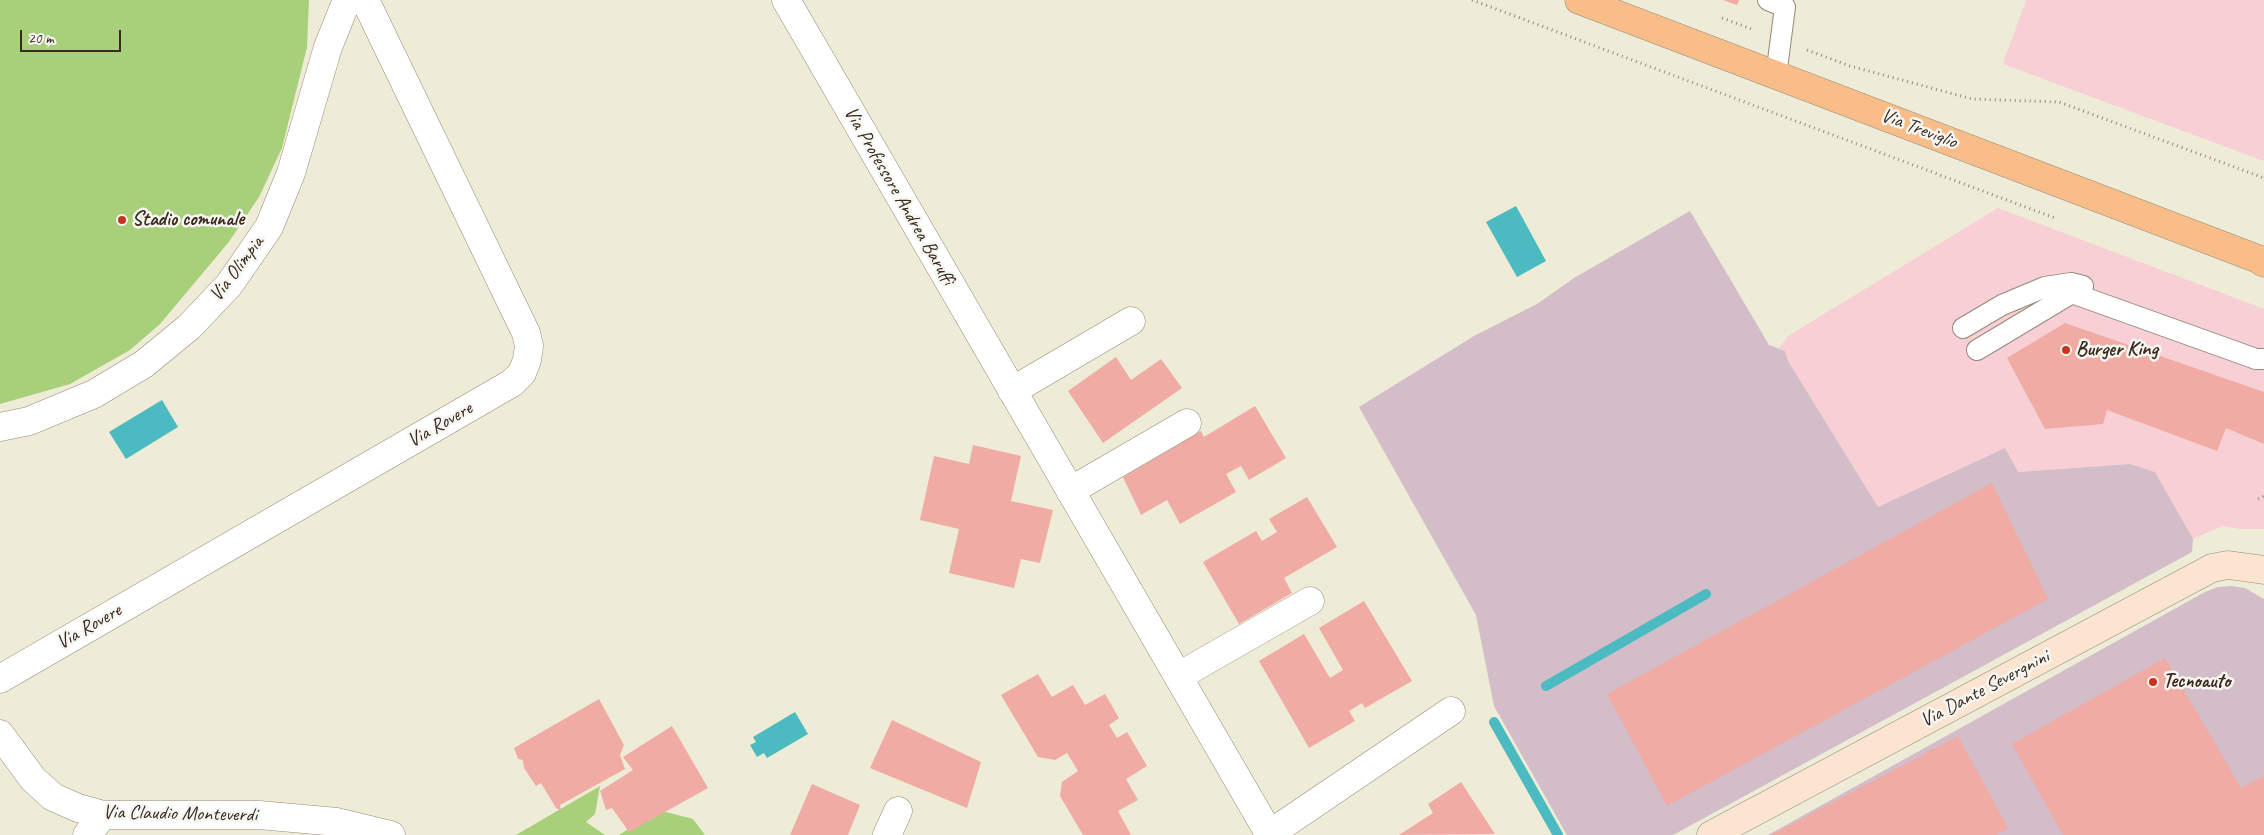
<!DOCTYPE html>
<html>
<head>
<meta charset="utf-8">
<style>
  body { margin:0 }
  #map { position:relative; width:2264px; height:835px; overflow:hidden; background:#eeebd6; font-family:Caveat,sans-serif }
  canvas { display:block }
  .scale { position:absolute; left:20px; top:30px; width:101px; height:22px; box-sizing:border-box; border:2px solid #3b2a1e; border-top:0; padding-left:6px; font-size:15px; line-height:18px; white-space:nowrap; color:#3b2a1e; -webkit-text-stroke:4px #f6f6f2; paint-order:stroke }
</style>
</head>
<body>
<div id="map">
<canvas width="2264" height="835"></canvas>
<div class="scale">20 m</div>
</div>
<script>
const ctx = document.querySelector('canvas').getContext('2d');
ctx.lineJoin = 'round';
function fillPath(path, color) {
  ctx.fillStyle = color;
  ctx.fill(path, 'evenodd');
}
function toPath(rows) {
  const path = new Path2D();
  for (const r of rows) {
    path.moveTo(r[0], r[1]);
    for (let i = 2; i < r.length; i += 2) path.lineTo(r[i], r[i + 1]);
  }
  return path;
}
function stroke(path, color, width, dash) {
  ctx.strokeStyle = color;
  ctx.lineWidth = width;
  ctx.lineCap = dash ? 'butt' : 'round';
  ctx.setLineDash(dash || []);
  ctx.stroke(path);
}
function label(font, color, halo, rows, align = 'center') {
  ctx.font = font + ' Caveat,sans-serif';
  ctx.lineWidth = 5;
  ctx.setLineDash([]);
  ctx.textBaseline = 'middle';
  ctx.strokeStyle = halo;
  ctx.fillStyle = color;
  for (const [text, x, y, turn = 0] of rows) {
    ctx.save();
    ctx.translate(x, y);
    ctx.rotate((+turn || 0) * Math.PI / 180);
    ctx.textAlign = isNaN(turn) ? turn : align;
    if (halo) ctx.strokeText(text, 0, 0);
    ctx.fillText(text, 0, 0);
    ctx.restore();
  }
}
fillPath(toPath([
  [2026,0,2264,0,2264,161,2003,64],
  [1998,208,2264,309,2264,529,2241,529,2222,526,2193,539,2155,472,2130,464,2017,472,2005,448,1878,507,1788,361,1785,351,1779,348,1788,336]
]), '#f7cfd4');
fillPath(toPath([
  [1690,211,1769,345,1785,351,1788,361,1878,507,2005,448,2018,472,2130,464,2155,472,2193,539,2192,552,1673,835,1567,835,1494,706,1476,615,1359,407,1474,336,1537,304,1574,278],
  [2231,586,2245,588,2264,599,2264,835,1768,835,2205,592,2218,587]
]), '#d2bdc8');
fillPath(toPath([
  [0,0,309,0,307,47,282,148,259,197,228,243,160,324,130,350,70,384,0,404],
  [600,786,595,814,586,822,605,835,516,835],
  [666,812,693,819,705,835,619,835,649,816]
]), '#a8cf7a');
fillPath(toPath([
  [1516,206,1546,261,1517,277,1486,222],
  [162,400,178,427,126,459,109,432],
  [795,712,808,734,767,758,764,753,757,757,750,745,756,742,753,737]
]), '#4cbbc1');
stroke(toPath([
  [1546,686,1706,594],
  [1494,722,1558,835]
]), '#4cbbc1', 10);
fillPath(toPath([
  [1723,0,1739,0,1737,5],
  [2065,323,2264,392,2264,444,2226,428,2217,451,2107,410,2103,424,2045,429,2007,358],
  [1116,357,1131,380,1161,359,1182,388,1103,443,1068,391],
  [1255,406,1286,458,1249,480,1241,466,1226,474,1236,492,1180,524,1167,500,1141,515,1123,477,1201,431,1204,437],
  [973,445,1021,456,1011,501,1053,510,1040,563,1021,559,1014,588,949,573,959,529,920,520,934,456,969,464],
  [1992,483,2048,599,1667,806,1607,694],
  [1307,497,1337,547,1284,578,1292,593,1239,624,1203,562,1256,531,1262,541,1277,532,1269,519],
  [1364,601,1412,681,1365,708,1362,703,1349,711,1355,721,1309,748,1259,661,1304,634,1330,678,1343,670,1319,628],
  [2165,658,2241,788,2264,776,2264,835,2063,835,2012,744],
  [1038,674,1052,697,1073,685,1085,705,1105,694,1119,718,1109,725,1117,738,1127,732,1147,766,1126,779,1138,800,1118,811,1131,835,1083,835,1060,796,1062,782,1078,771,1067,753,1055,760,1038,757,1001,695],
  [599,699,624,745,620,755,625,769,560,805,561,811,556,808,541,783,536,786,524,768,523,760,518,759,514,748],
  [892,720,981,762,967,808,870,768],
  [672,726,708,788,629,832,612,808,606,810,600,791,633,770,623,757],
  [1958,736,2008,828,1996,835,1771,835],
  [1461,782,1495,834,1399,835,1433,813,1428,804],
  [812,784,860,805,848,835,790,835]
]), '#f0aba5');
const lane = toPath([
  [1768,0,1785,7,1776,76],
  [1963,328,2002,305,2045,287,2071,283,2083,286],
  [1977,350,2072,293,2256,359,2264,359]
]);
const street = toPath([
  [786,0,1270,835],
  [1012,391,1131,321],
  [0,427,29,421,94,394,144,364,189,327,229,285,269,227,291,173,328,47,347,0],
  [1070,491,1187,423],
  [1179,676,1310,601],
  [0,679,512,383,522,373,527,360,529,346,526,333,365,0],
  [0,734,33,779,53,797,78,808,103,815,259,815,337,822,391,835],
  [87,835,103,815],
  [887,835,898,811],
  [1268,835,1451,711]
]);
const secondary = toPath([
  [1711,835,2212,568,2228,565,2264,570]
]);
const primary = toPath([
  [1579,0,2258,259,2264,263]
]);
stroke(lane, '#948a7a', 22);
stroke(street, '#948a7a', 29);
stroke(secondary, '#948a7a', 29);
stroke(primary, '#948a7a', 29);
stroke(toPath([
  [1472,0,2055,218],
  [1722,18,1754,30],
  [1807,50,1850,66,1972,99,2059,102,2264,178],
  [2258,499,2264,496]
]), '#948a7a', 3, [1, 4]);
stroke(lane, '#fff', 20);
stroke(street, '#fff', 28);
stroke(secondary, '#fce5d0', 28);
stroke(primary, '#f8bd89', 28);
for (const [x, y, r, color] of [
  [122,220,5,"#c8321e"],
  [2066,350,5,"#c8321e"],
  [2153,682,5,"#c8321e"]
]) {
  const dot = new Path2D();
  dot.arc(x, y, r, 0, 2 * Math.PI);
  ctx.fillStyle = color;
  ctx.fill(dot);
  stroke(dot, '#f6f6f2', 2);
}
label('20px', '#3b2a1e', '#f6f6f2', [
  ["Via Treviglio",1919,129,21],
  ["Via Professore Andrea Baruffi",899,196,60],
  ["Via Olimpia",237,269,-53],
  ["Via Rovere",440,425,-30],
  ["Via Rovere",89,627,-30],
  ["Via Dante Severgnini",1985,689,-28],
  ["Via Claudio Monteverdi",180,814,1]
]);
label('bold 20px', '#3b2a1e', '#f6f6f2', [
  ["Stadio comunale",132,220],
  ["Burger King",2076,350],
  ["Tecnoauto",2163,682]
], 'left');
</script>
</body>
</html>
